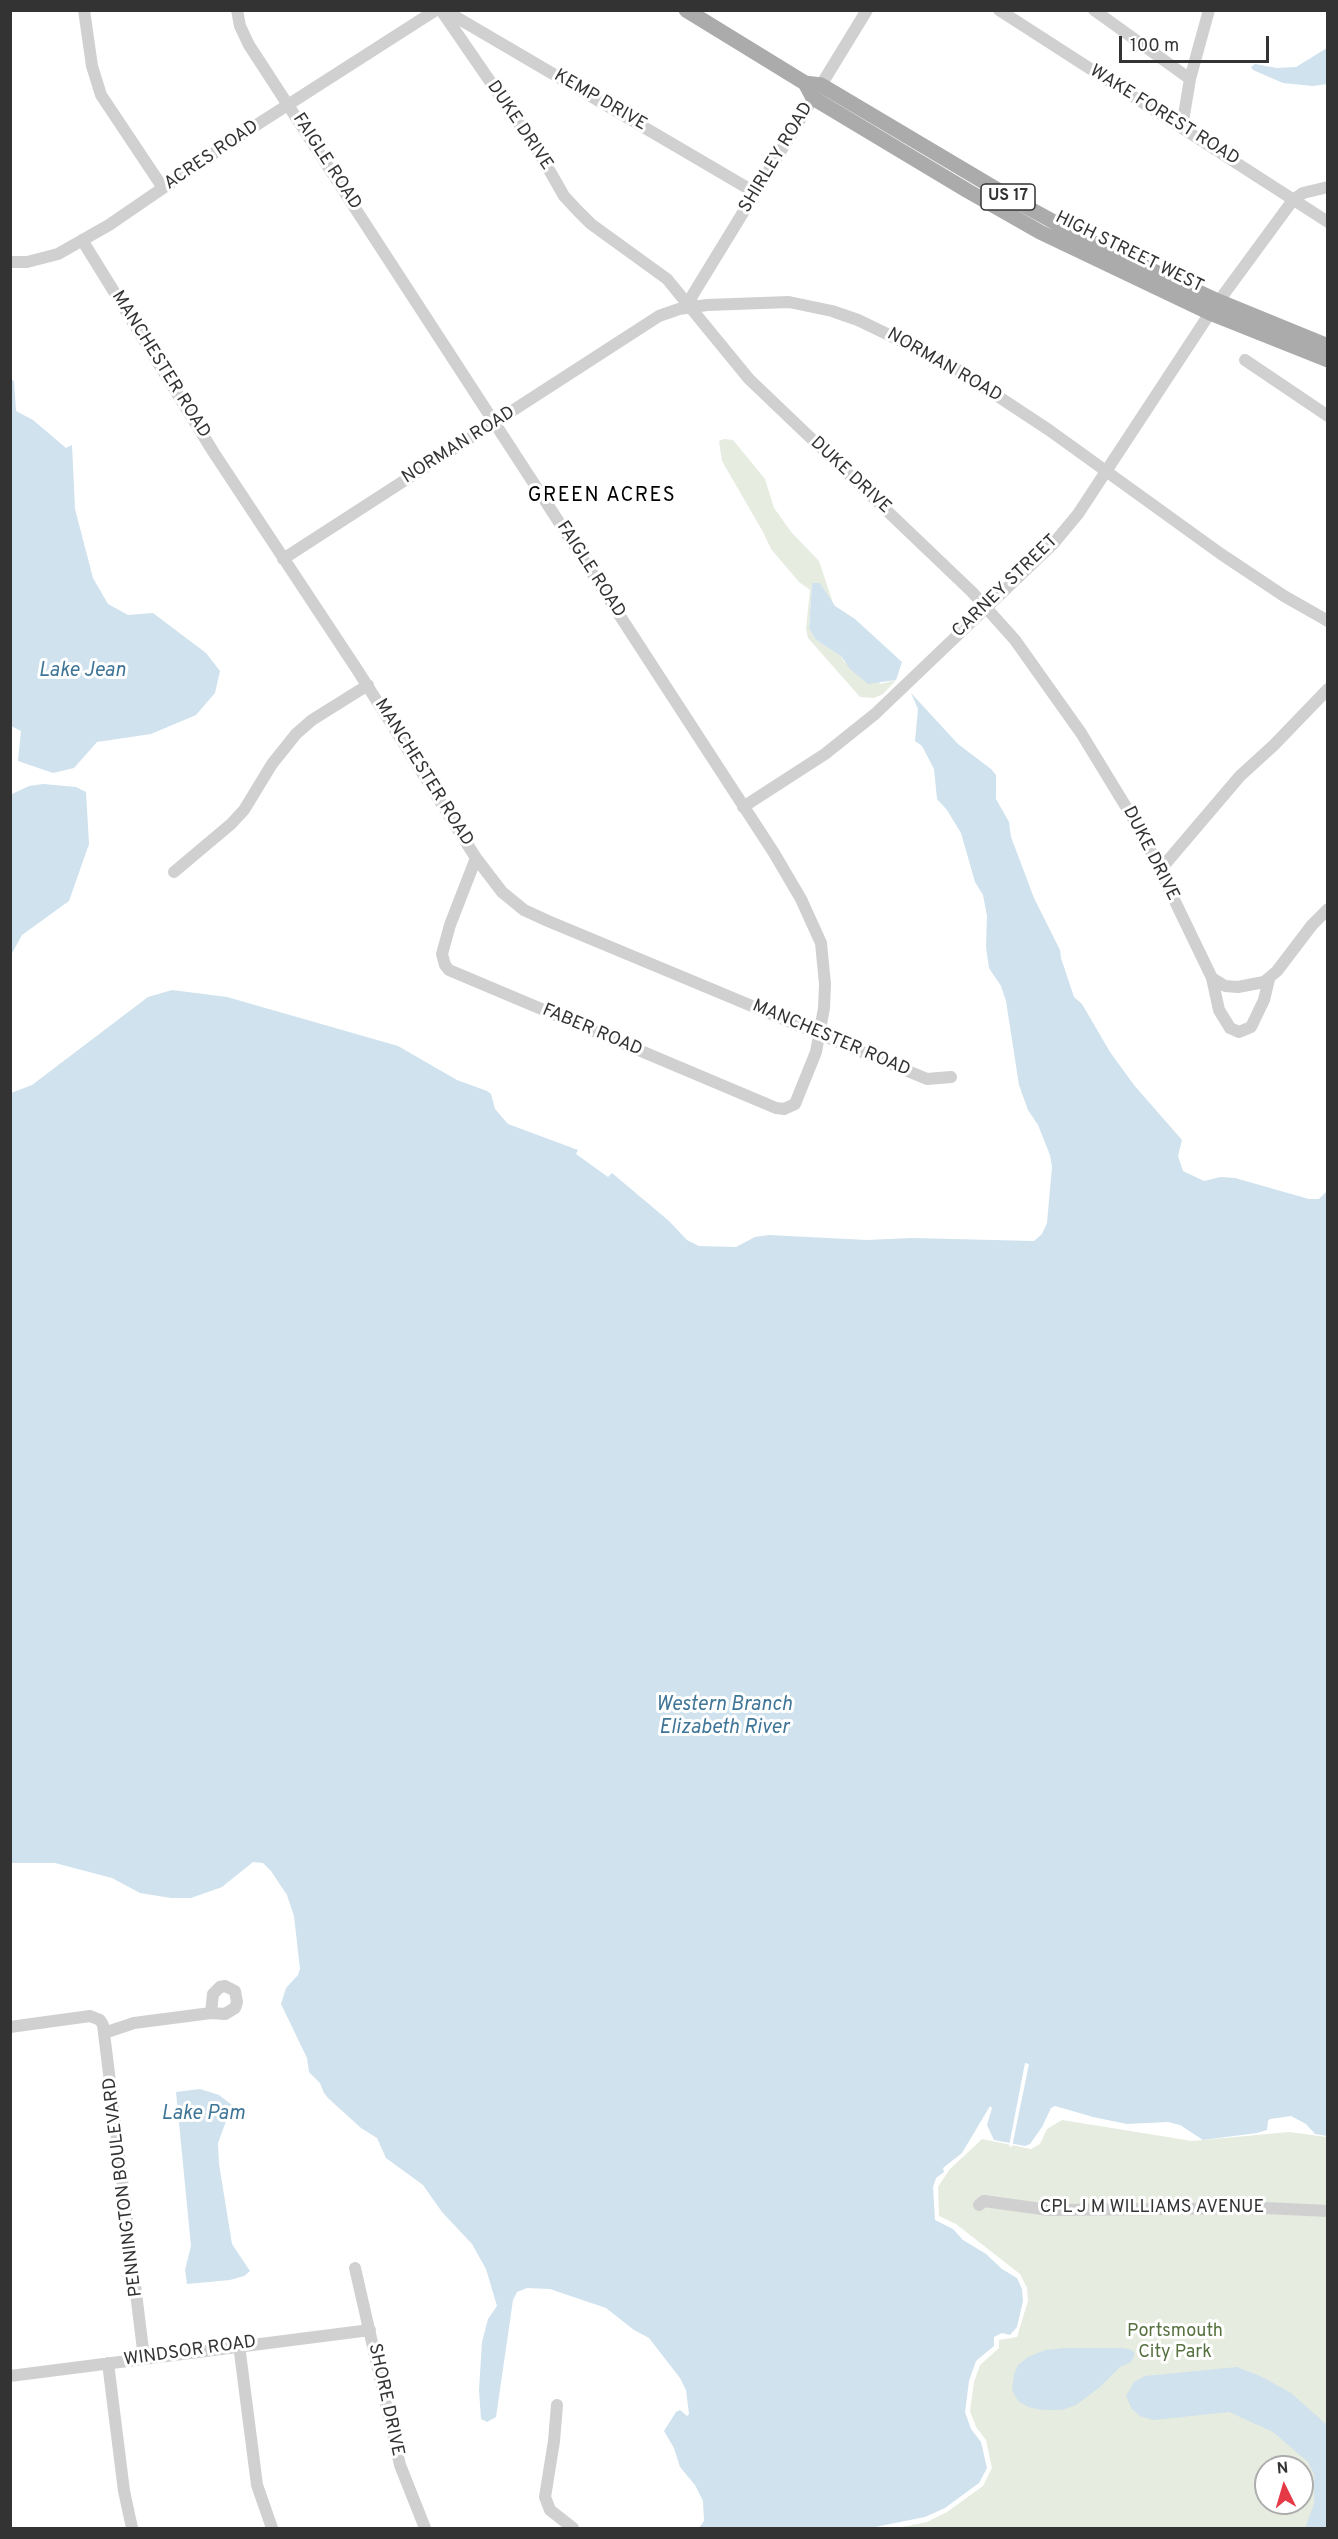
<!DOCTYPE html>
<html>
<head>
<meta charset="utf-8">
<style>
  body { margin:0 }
  #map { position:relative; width:1338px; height:2539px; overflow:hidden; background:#fff; font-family:Overpass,sans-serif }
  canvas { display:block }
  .frame { position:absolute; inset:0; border:12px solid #333; pointer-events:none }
  .north { position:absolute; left:1254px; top:2455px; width:60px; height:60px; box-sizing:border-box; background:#fff; border:2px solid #adadad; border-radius:50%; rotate:355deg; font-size:16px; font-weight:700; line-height:24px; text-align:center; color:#333 }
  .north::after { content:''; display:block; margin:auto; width:21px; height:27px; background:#e63946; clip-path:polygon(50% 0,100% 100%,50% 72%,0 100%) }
  .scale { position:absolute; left:1119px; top:36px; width:150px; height:27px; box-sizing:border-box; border:3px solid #333; border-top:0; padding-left:8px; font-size:18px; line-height:21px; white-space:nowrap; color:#333; -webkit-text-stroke:4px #fff; paint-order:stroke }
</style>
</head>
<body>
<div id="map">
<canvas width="1338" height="2539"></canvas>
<div class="frame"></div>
<div class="north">N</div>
<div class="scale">100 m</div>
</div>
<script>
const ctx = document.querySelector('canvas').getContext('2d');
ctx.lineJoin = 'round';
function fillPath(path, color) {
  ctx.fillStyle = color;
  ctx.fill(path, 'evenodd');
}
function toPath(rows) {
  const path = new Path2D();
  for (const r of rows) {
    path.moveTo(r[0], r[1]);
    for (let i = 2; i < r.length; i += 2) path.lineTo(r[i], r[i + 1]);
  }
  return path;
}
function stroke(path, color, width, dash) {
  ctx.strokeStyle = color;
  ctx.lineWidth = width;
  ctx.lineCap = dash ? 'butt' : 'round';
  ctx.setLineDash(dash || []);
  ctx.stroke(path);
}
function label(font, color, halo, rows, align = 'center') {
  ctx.font = font + ' Overpass,sans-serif';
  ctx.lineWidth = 6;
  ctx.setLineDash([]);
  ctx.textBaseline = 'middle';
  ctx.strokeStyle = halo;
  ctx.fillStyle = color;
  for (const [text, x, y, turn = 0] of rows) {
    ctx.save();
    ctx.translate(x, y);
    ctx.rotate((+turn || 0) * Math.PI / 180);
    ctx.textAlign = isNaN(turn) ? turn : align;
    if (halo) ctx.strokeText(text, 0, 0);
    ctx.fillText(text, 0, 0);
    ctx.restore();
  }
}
fillPath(toPath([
  [724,439,733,440,765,479,774,508,792,533,819,561,834,606,820,583,812,583,809,627,816,640,841,656,844,662,881,684,896,680,883,694,874,698,860,697,808,638,806,629,810,590,799,582,771,549,763,532,722,461,719,441],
  [1062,2120,1192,2141,1289,2132,1327,2137,1327,2528,897,2528,927,2522,947,2512,983,2486,992,2468,986,2440,976,2427,970,2411,974,2382,980,2365,999,2348,999,2340,1017,2337,1028,2301,1027,2288,1020,2274,956,2224,939,2216,938,2187,949,2170,982,2139,1031,2149,1040,2144,1047,2129],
  [1266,2467,1302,2467,1302,2503,1266,2503]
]), '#e6ecdf');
fillPath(toPath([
  [1327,48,1327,84,1313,86,1283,83,1253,70,1251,67,1255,64,1277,68,1296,67],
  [10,379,14,381,16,411,33,420,66,448,72,445,75,509,93,578,108,604,128,615,153,613,206,653,220,671,215,693,196,715,151,734,97,742,74,768,53,773,18,761,21,731,11,726],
  [812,583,820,583,835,606,855,619,902,662,896,680,868,684,850,669,841,656,816,640,809,628],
  [911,693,958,744,991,769,996,775,996,799,1009,822,1011,837,1034,898,1060,950,1061,958,1074,997,1082,1004,1110,1052,1134,1085,1182,1140,1178,1156,1183,1171,1204,1181,1221,1177,1235,1178,1309,1199,1319,1199,1327,1191,1327,2136,1315,2134,1306,2124,1291,2116,1270,2119,1268,2121,1267,2130,1257,2133,1203,2140,1180,2125,1168,2122,1127,2124,1093,2117,1055,2106,1051,2108,1042,2127,1030,2144,1025,2146,994,2140,987,2125,992,2108,990,2106,962,2153,943,2168,944,2172,936,2178,933,2187,935,2220,953,2229,963,2240,986,2254,1002,2269,1017,2278,1022,2289,1023,2301,1017,2327,1010,2335,1002,2333,994,2337,994,2346,976,2361,969,2381,965,2412,971,2429,981,2442,987,2468,979,2483,945,2508,925,2517,870,2528,699,2528,704,2521,703,2501,695,2485,680,2467,674,2448,664,2431,676,2412,680,2410,687,2416,689,2414,686,2390,680,2378,649,2338,634,2330,606,2308,550,2289,527,2288,517,2292,513,2300,496,2417,487,2422,481,2419,479,2390,482,2342,488,2319,497,2306,486,2269,472,2244,442,2212,423,2185,386,2158,377,2138,361,2128,329,2099,324,2093,320,2083,309,2072,307,2058,281,2004,286,1988,298,1975,300,1969,294,1916,287,1895,271,1871,263,1863,253,1862,222,1887,191,1898,171,1898,140,1893,112,1878,55,1863,11,1863,11,1093,32,1085,148,997,172,990,227,997,398,1046,457,1080,487,1091,491,1094,495,1109,508,1124,578,1150,576,1154,608,1177,612,1173,669,1221,687,1240,699,1246,736,1247,755,1237,769,1235,867,1240,912,1238,1034,1241,1042,1234,1047,1223,1052,1167,1050,1155,1038,1125,1028,1110,1019,1085,1006,1001,1001,986,989,968,986,947,987,916,983,895,975,882,961,833,947,810,937,799,934,769,922,746,915,741,918,709],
  [43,784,76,787,86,792,89,844,69,901,22,935,11,955,11,797,12,794,29,786],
  [200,2089,219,2095,232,2105,218,2143,219,2164,232,2244,250,2271,244,2276,230,2280,187,2284,185,2270,191,2246,176,2092],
  [1065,2348,1123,2348,1132,2350,1135,2354,1131,2362,1120,2367,1100,2387,1076,2405,1062,2410,1043,2410,1028,2407,1018,2401,1012,2390,1014,2374,1018,2365,1028,2357,1045,2350],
  [1237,2367,1260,2376,1291,2393,1327,2425,1327,2528,1305,2528,1314,2504,1314,2474,1308,2462,1273,2432,1229,2412,1153,2420,1140,2416,1132,2409,1126,2396,1134,2382,1145,2376]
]), '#cfe2ee');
fillPath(toPath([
  [1025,2063,1029,2064,1012,2147,1009,2146]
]), '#fff');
stroke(toPath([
  [84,10,92,66,101,95,163,188],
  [237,10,240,26,249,45,774,853,801,899,821,943,825,984,824,1008,816,1052,795,1104,784,1109,776,1108,449,970,445,965,442,954,450,925,476,858],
  [441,10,540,154,564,196,577,210,591,224,667,279,749,379,972,592,1015,640,1081,733,1142,833,1212,978,1219,1010,1230,1028,1239,1032,1251,1027,1264,1000,1269,979],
  [444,10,756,193],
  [999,10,1328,222],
  [1094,10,1190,79],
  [1182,127,1190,79,1209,10],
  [82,240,214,453,358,671,476,858,502,892,524,910,548,921,927,1079,951,1077],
  [10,262,27,262,58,254,109,225,233,140,436,10],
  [690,307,692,296,867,10],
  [1245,360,1328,416],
  [283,559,659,316,679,309,707,305,789,302,832,311,858,320,949,364,1049,430,1221,554,1284,596,1328,621],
  [743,807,825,754,875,714,1053,544,1078,514,1210,313,1293,200,1303,193,1328,187],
  [1160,870,1240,776,1274,745,1328,689],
  [174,872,231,824,244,810,272,764,296,734,312,720,368,685],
  [1212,978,1225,986,1238,987,1264,982,1277,971,1312,925,1328,909],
  [225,1986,235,1991,237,2002,235,2008,225,2014,211,2013,213,1994,220,1987,225,1986],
  [10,2027,90,2016,100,2020,103,2025,144,2358],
  [104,2033,134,2023,211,2013],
  [979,2205,984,2201,1049,2210,1265,2208,1328,2211],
  [355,2268,400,2465,425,2528],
  [239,2345,257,2485,272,2528],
  [108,2363,124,2491,132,2528],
  [10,2376,370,2330],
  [557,2405,554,2441,545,2497,550,2510,573,2528]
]), '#d0d0d0', 12);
stroke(toPath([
  [686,10,805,83,821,85,1023,205,1087,240,1218,301,1328,346],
  [805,83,813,98,968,191,1040,232,1210,313,1328,360]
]), '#ababab', 15);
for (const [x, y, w] of [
  [1008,197,54]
]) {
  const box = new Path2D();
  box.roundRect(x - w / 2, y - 13, w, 26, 4.5);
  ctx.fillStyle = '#fff';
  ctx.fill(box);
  stroke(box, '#333', 1.5);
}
label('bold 16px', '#333', null, [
  ["US 17",1008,197]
]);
label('18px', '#333', '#fff', [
  ["KEMP DRIVE",600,101,30],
  ["WAKE FOREST ROAD",1164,116,32],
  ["DUKE DRIVE",519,126,56],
  ["ACRES ROAD",212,156,-34],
  ["SHIRLEY ROAD",777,158,-59],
  ["FAIGLE ROAD",326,162,57],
  ["HIGH STREET WEST",1129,253,26],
  ["MANCHESTER ROAD",160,365,58],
  ["NORMAN ROAD",944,366,30],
  ["NORMAN ROAD",459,446,-32],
  ["DUKE DRIVE",850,476,43],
  ["FAIGLE ROAD",590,570,57],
  ["CARNEY STREET",1006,587,-44],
  ["MANCHESTER ROAD",423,773,58],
  ["DUKE DRIVE",1150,854,63],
  ["FABER ROAD",592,1031,23],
  ["MANCHESTER ROAD",831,1039,23],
  ["PENNINGTON BOULEVARD",124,2187,-97],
  ["CPL J M WILLIAMS AVENUE",1152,2208],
  ["WINDSOR ROAD",190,2352,-8],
  ["SHORE DRIVE",385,2400,78]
]);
label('18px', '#56703f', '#fff', [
  ["Portsmouth",1175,2332],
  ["City Park",1175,2353]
]);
ctx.letterSpacing = '1.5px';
label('20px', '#000', '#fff', [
  ["GREEN ACRES",602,497]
]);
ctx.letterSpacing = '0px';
label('italic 20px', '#3f7597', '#fff', [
  ["Lake Jean",82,672],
  ["Western Branch",724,1706],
  ["Elizabeth River",724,1729],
  ["Lake Pam",203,2115]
]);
</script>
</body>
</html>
